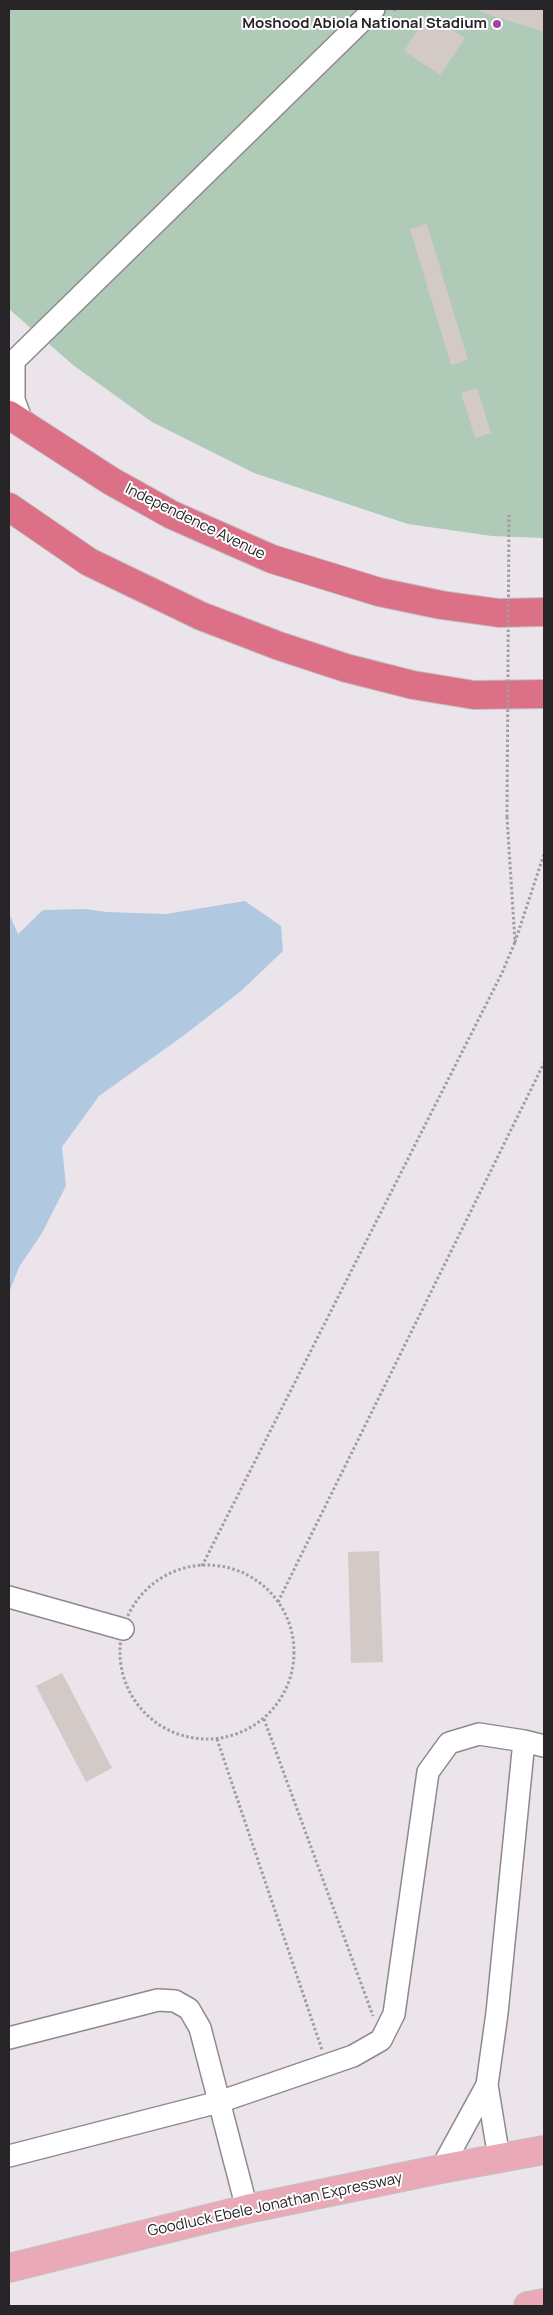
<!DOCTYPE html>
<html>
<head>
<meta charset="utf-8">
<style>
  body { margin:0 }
  #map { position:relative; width:553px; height:2315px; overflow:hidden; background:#ebe4eb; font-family:Manrope,sans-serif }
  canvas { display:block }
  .frame { position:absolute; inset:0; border:10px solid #282528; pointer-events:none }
</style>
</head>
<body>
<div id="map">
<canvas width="553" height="2315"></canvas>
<div class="frame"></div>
</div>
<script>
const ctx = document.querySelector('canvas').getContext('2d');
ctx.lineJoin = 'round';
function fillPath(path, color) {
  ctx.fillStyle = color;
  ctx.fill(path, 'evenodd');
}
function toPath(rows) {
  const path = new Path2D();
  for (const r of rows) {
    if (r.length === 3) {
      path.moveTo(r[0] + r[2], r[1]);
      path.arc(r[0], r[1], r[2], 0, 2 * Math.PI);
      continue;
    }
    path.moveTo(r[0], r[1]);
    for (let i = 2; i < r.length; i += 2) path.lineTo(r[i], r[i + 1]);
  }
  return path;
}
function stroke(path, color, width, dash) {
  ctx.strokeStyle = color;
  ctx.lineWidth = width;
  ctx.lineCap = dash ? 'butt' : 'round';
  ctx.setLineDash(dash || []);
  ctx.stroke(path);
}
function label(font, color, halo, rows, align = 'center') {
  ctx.font = font + ' Manrope,sans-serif';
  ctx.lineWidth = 4;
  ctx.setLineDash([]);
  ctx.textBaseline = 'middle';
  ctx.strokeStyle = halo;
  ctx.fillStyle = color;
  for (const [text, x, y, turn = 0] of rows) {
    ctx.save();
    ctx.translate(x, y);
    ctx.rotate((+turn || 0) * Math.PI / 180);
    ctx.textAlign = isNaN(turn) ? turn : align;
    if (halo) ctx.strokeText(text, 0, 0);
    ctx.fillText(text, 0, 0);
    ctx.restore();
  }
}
fillPath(toPath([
  [9,9,544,9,544,538,492,536,408,524,254,473,152,422,73,365,9,309]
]), '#b0cab8');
fillPath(toPath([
  [245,901,281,926,283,951,241,991,183,1036,99,1096,62,1147,66,1186,42,1233,19,1267,9,1293,9,913,18,934,43,910,86,909,107,912,166,914]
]), '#b1c8e1');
fillPath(toPath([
  [479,9,544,9,544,32,478,11],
  [428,14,465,38,440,75,404,51],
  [427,224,468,360,451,365,410,229],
  [477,388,491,433,475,438,461,393],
  [379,1551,383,1662,351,1663,348,1552],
  [62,1673,112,1768,86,1782,36,1686]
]), '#d3c9c7');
const minor = toPath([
  [14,361,14,400,23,424],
  [9,363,14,361,374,9],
  [9,1597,123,1629],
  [9,2038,158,2000,175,2001,189,2009,200,2028,247,2209],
  [9,2156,219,2102,353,2056,381,2040,394,2014,428,1772,449,1743,479,1734,524,1741,544,1746],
  [499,2158,487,2085,497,2013,524,1741],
  [441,2169,487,2085]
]);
const major = toPath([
  [9,2268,247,2209,441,2169,544,2150],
  [528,2306,544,2303]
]);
const highway = toPath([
  [9,415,111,481,172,515,272,559,379,592,441,605,499,613,544,612],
  [9,507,89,562,201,616,279,646,346,668,413,685,474,695,544,694]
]);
stroke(minor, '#8f898f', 24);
stroke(major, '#c3c2c3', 30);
stroke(highway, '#c3c2c3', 30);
stroke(toPath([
  [394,9,398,12],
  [507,817,515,942,544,854],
  [207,1652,87],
  [202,1566,502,973,515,942],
  [278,1602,544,1063],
  [264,1719,373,2016],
  [217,1739,322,2050]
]), '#a19ca1', 3, [2.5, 2.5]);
stroke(minor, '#fff', 21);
stroke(major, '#eaa9b6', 28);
stroke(highway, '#dc7086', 28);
stroke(toPath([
  [507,817,509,515]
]), '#a19ca1', 3, [2.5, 2.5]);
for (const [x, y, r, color] of [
  [497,24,5,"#a142aa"]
]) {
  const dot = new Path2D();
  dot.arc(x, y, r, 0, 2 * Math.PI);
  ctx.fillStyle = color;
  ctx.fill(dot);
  stroke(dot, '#fff', 2);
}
label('bold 15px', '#282528', '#fff', [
  ["Moshood Abiola National Stadium",487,24]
], 'right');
label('15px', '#282528', '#fff', [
  ["Independence Avenue",195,522,26],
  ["Goodluck Ebele Jonathan Expressway",275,2205,-12]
]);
</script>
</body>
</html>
